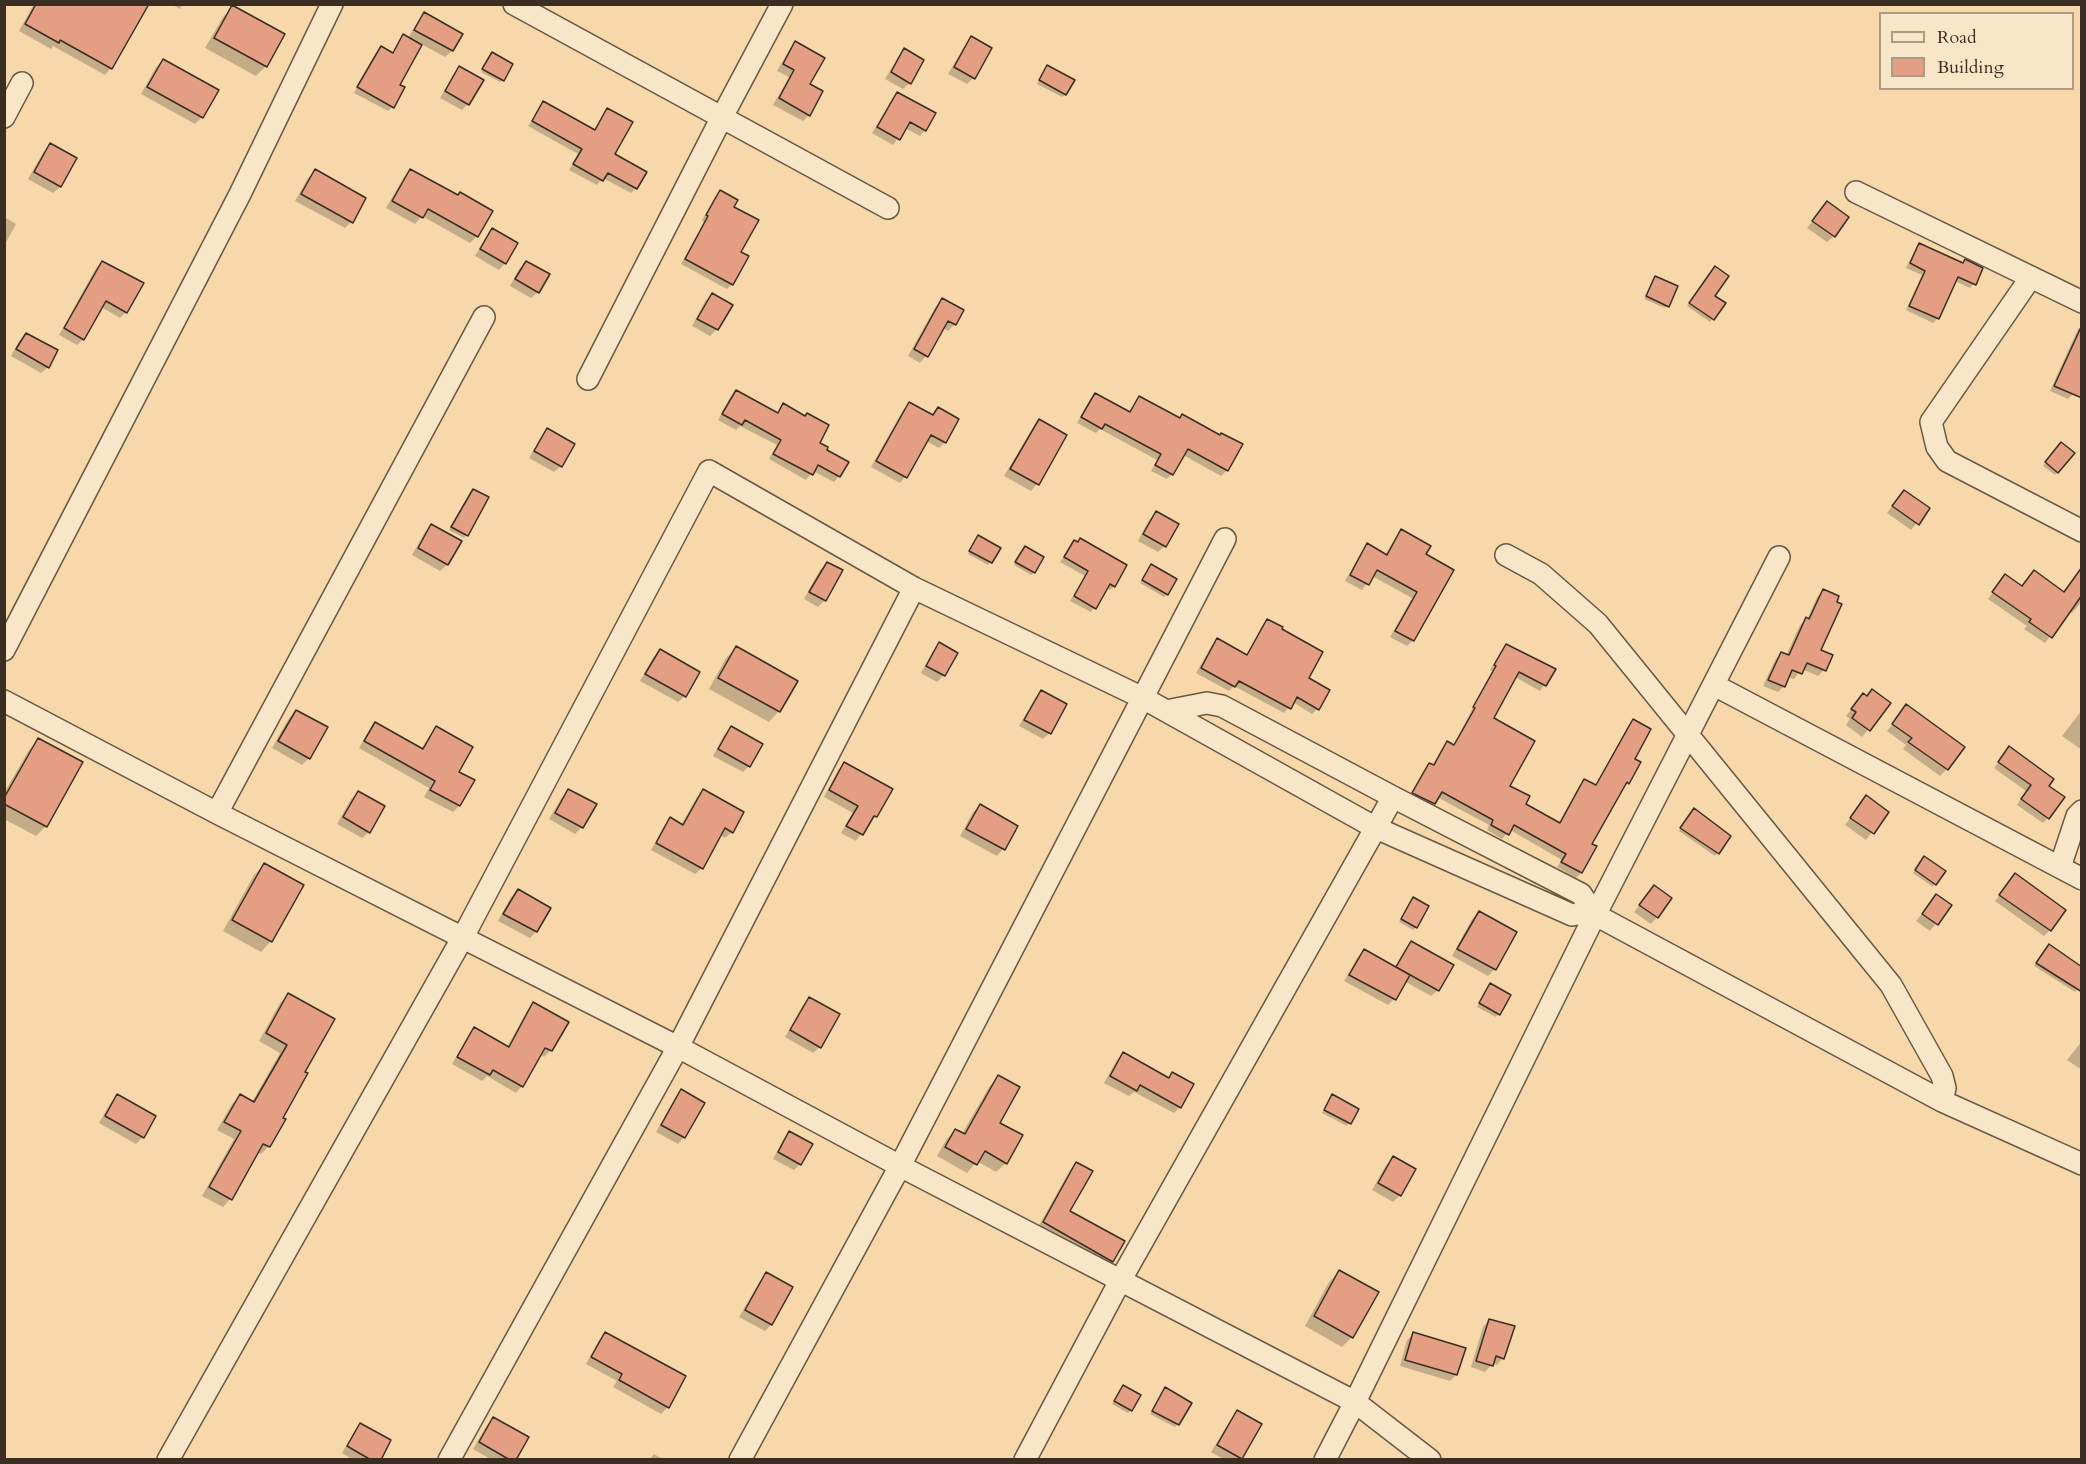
<!DOCTYPE html>
<html>
<head>
<meta charset="utf-8">
<style>
  body { margin:0 }
  #map { position:relative; width:2086px; height:1464px; overflow:hidden; background:#f6d8aa; font-family:Cardo,serif }
  canvas { display:block }
  .frame { position:absolute; inset:0; border:6px solid #392e21; pointer-events:none }
  .legend { position:absolute; left:1879px; top:12px; width:195px; height:78px; box-sizing:border-box; background:#f9e6c8; border:2px solid #ac9c85; margin:0; padding:8px 10px; list-style:none; font-size:18px; color:#392e21 }
  .legend li { display:flex; align-items:center; gap:12px; height:30px }
  .legend b { width:30px; border:2px solid #ac9c85 }
</style>
</head>
<body>
<div id="map">
<canvas width="2086" height="1464"></canvas>
<div class="frame"></div>
<ul class="legend">
<li><b style="height:8px;background:#f9e6c8"></b>Road</li>
<li><b style="height:16px;background:#e49e84"></b>Building</li>
</ul>
</div>
<script>
const ctx = document.querySelector('canvas').getContext('2d');
ctx.lineJoin = 'round';
function fillPath(path, color) {
  ctx.fillStyle = color;
  ctx.fill(path, 'evenodd');
}
function toPath(rows) {
  const path = new Path2D();
  for (const r of rows) {
    path.moveTo(r[0], r[1]);
    for (let i = 2; i < r.length; i += 2) path.lineTo(r[i], r[i + 1]);
  }
  return path;
}
function stroke(path, color, width, dash) {
  ctx.strokeStyle = color;
  ctx.lineWidth = width;
  ctx.lineCap = dash ? 'butt' : 'round';
  ctx.setLineDash(dash || []);
  ctx.stroke(path);
}
fillPath(toPath([
  [34,4,90,4,111,68,105,75,53,46,51,49,19,31],
  [171,4,183,4,180,9],
  [233,7,266,66,256,76,205,48,223,17],
  [424,14,461,34,452,51,445,57,421,44,398,85,392,107,388,111,354,93,376,53,381,48,392,54,404,36,408,38,418,21],
  [971,38,973,78,967,84,948,74,965,45],
  [795,43,808,85,809,115,803,121,773,105,789,77,777,71,789,50],
  [904,50,910,83,903,89,885,79,898,57],
  [492,54,503,80,500,82,481,72],
  [163,61,217,90,202,117,195,124,141,94,156,67],
  [459,68,468,104,462,110,440,98,453,75],
  [1045,70,1065,95,1062,97,1037,84],
  [897,93,925,130,920,136,905,128,893,145,872,133,892,99],
  [544,103,593,131,608,109,613,154,636,188,631,193,603,178,597,185,569,170,578,154,528,126],
  [50,145,75,159,60,187,53,193,28,179,44,151],
  [410,170,457,197,491,212,477,236,470,243,422,216,415,224,386,208,404,177],
  [315,171,351,222,345,228,295,201,308,178],
  [720,192,732,207,732,284,727,289,681,264,704,222,702,220,715,197],
  [1827,203,1834,236,1827,242,1807,228],
  [4,217,16,224,4,246],
  [492,230,505,263,499,270,475,256,486,237],
  [1920,245,1962,264,1965,261,1974,284,1970,288,1955,281,1938,318,1933,323,1906,310,1922,275,1906,268,1915,250],
  [102,262,126,312,120,318,101,307,83,339,77,345,59,335,96,268],
  [526,263,538,292,531,298,510,286,519,269],
  [1713,271,1713,296,1724,304,1710,322,1687,306],
  [1656,278,1667,306,1665,308,1644,299],
  [712,295,717,329,710,336,692,326,705,301],
  [942,300,962,311,955,324,948,331,943,328,926,356,920,363,908,356,936,306],
  [2082,326,2082,376,2073,394,2068,399,2050,391,2078,329],
  [26,334,48,367,41,373,11,356,19,341],
  [736,392,776,414,784,405,818,443,839,476,834,482,813,471,806,480,769,459,777,445,740,426,736,430,718,420,730,398],
  [1095,395,1128,413,1139,398,1179,419,1241,445,1227,470,1221,476,1183,455,1172,474,1167,479,1151,471,1157,460,1100,429,1096,433,1077,423,1090,400],
  [909,404,932,415,938,409,945,442,939,448,926,441,905,477,900,483,871,467,903,410],
  [1039,421,1037,484,1031,491,1004,476,1033,428],
  [547,430,561,466,554,472,529,458,541,437],
  [2059,447,2057,472,2055,475,2043,466],
  [471,493,487,498,464,538,449,530],
  [1898,498,1928,509,1911,530,1887,513],
  [1156,513,1165,546,1158,552,1138,541,1149,520],
  [432,525,460,541,447,565,440,571,412,555,425,532],
  [1402,531,1424,555,1413,640,1407,646,1390,637,1412,598,1372,576,1362,590,1345,581,1362,551,1367,545,1385,555,1396,537],
  [976,540,991,562,988,565,968,554],
  [1074,541,1114,586,1110,590,1106,588,1091,612,1070,601,1085,576,1060,562],
  [1025,548,1034,572,1031,575,1014,565],
  [827,563,825,600,818,607,804,599,820,570],
  [1151,566,1167,594,1164,597,1140,583],
  [2082,568,2082,602,2072,613,2069,610,2045,643,2024,629,2027,626,1988,599,2000,582,2021,587,2034,572,2063,593],
  [1823,591,1835,602,1819,650,1824,670,1818,676,1802,669,1794,679,1788,677,1784,686,1778,692,1763,686,1775,660,1781,653,1786,656,1800,625,1807,620,1817,597],
  [1268,621,1307,679,1317,709,1312,714,1293,702,1284,713,1234,686,1229,691,1196,673,1212,645,1217,640,1246,656,1262,626],
  [940,644,944,675,937,682,921,673,933,651],
  [1506,646,1554,670,1540,691,1515,677,1492,719,1508,786,1524,805,1558,824,1579,786,1584,781,1595,786,1628,726,1633,720,1633,759,1639,763,1590,845,1595,847,1581,873,1576,878,1557,867,1562,860,1510,830,1502,839,1487,830,1489,825,1437,797,1428,808,1408,798,1424,770,1430,765,1432,766,1442,748,1448,743,1453,746,1492,671,1490,670,1501,651],
  [736,648,779,711,769,722,709,689,726,658],
  [660,651,685,696,678,702,640,681,653,658],
  [1041,692,1050,733,1043,739,1019,726,1035,698],
  [1863,695,1889,703,1862,737,1846,725,1850,719,1846,716],
  [1906,706,1947,769,1940,776,1903,749,1906,745,1887,731],
  [2082,710,2082,750,2062,736],
  [296,711,309,758,302,765,272,748,289,718],
  [375,724,421,749,430,735,436,728,457,772,459,806,453,812,424,797,429,788,359,748,369,731],
  [731,728,749,766,743,772,713,756,724,735],
  [39,740,46,826,36,836,4,819,4,793,29,750],
  [2004,754,2047,787,2048,818,2043,823,2017,805,2026,791,1994,768],
  [844,764,876,816,869,822,856,841,841,833,853,813,824,797,838,770],
  [569,791,582,827,575,834,549,819,562,797],
  [703,791,732,832,725,838,720,835,702,868,695,874,651,850,664,826,670,819,681,825,697,797],
  [358,793,369,832,362,838,337,824,351,799],
  [1866,797,1887,812,1866,840,1845,825],
  [980,806,1003,849,997,856,960,836,973,812],
  [1691,813,1729,837,1715,856,1679,831],
  [1922,860,1935,884,1933,887,1913,873],
  [264,865,302,886,271,941,261,952,223,931,254,875],
  [2010,881,2050,930,2044,936,1995,901],
  [1654,887,1657,917,1651,924,1634,912],
  [518,891,536,932,530,938,498,921,511,897],
  [1936,896,1950,906,1930,931,1916,921],
  [1410,902,1416,927,1413,930,1399,922],
  [1479,913,1515,933,1495,969,1488,976,1452,956,1472,919],
  [1411,943,1438,990,1431,996,1404,981,1394,999,1388,1005,1344,981,1357,958,1364,951,1394,968,1405,949],
  [2046,949,2082,983,2075,992,2034,966],
  [1487,988,1509,996,1496,1017,1477,1007],
  [288,995,303,1072,269,1146,261,1154,257,1152,230,1199,223,1207,202,1196,234,1139,217,1130,232,1104,240,1096,252,1102,280,1053,259,1041,280,1003],
  [809,999,820,1047,813,1053,785,1037,803,1005],
  [534,1004,551,1050,544,1057,540,1054,522,1086,516,1093,487,1076,482,1081,452,1064,468,1036,474,1029,507,1047,527,1011],
  [2082,1041,2082,1070,2067,1060],
  [1123,1054,1168,1079,1172,1074,1180,1107,1174,1113,1134,1092,1129,1096,1104,1083,1117,1060],
  [998,1077,998,1123,1006,1163,996,1172,977,1161,967,1173,937,1156,946,1140,955,1130,962,1134,989,1087],
  [681,1091,684,1137,678,1144,656,1132,675,1098],
  [118,1096,143,1137,136,1144,99,1123,111,1102],
  [1330,1099,1349,1123,1347,1126,1322,1113],
  [790,1133,800,1164,794,1170,773,1159,783,1140],
  [1393,1158,1400,1195,1393,1202,1372,1190,1386,1165],
  [1076,1163,1068,1212,1112,1261,1105,1268,1037,1229,1070,1170],
  [1339,1272,1352,1337,1342,1347,1305,1326,1329,1282],
  [766,1274,791,1288,771,1325,765,1331,739,1317,760,1281],
  [1489,1320,1503,1358,1497,1365,1493,1363,1485,1372,1471,1367,1483,1327],
  [605,1334,668,1407,661,1414,613,1387,617,1381,586,1364,599,1340],
  [1414,1334,1456,1375,1450,1381,1400,1366,1407,1340],
  [1121,1390,1131,1410,1128,1413,1112,1404],
  [1162,1392,1190,1403,1175,1427,1150,1414],
  [1237,1412,1260,1425,1240,1460,1225,1460,1211,1452,1231,1419],
  [493,1419,514,1460,492,1460,473,1449,487,1425],
  [360,1425,379,1460,353,1460,342,1453,354,1432],
  [654,1454,664,1460,649,1460]
]), '#0003');
const building = toPath([
  [36,4,149,4,112,69,60,40,59,43,25,24,36,4],
  [232,5,285,34,267,67,214,38,232,5],
  [424,12,463,34,453,51,414,30,424,12],
  [403,34,422,45,400,85,405,87,394,108,357,87,381,46,393,53,403,34],
  [971,36,992,48,975,79,954,67,971,36],
  [795,41,825,58,810,84,823,91,810,116,779,98,794,70,783,64,795,41],
  [904,48,924,60,911,84,891,72,904,48],
  [492,52,513,64,504,81,482,69,492,52],
  [163,59,219,90,203,118,147,87,163,59],
  [1047,65,1075,80,1066,95,1039,80,1047,65],
  [459,66,484,80,469,105,445,91,459,66],
  [897,92,936,113,926,131,910,122,900,140,877,127,897,92],
  [543,101,595,130,607,108,633,122,615,154,647,172,637,189,608,173,603,181,573,164,582,149,532,121,543,101],
  [50,143,77,158,61,187,34,172,50,143],
  [315,169,366,198,353,223,301,194,315,169],
  [410,169,458,195,460,192,493,211,478,237,428,209,423,218,392,201,410,169],
  [720,190,738,200,734,207,759,220,741,252,749,256,733,285,685,259,708,216,706,215,720,190],
  [1827,201,1849,217,1835,237,1812,221,1827,201],
  [492,228,518,243,506,264,480,249,492,228],
  [1919,243,1963,263,1965,259,1983,268,1976,285,1958,277,1939,319,1909,306,1925,271,1910,263,1919,243],
  [102,261,144,283,127,313,106,301,84,340,64,328,102,261],
  [526,261,550,274,539,293,515,279,526,261],
  [1715,266,1729,276,1715,296,1726,303,1714,320,1689,303,1715,266],
  [1655,276,1678,286,1669,307,1646,296,1655,276],
  [712,293,733,305,718,330,697,319,712,293],
  [942,298,964,310,956,325,948,321,928,357,914,349,942,298],
  [2082,325,2082,398,2054,386,2082,325],
  [26,333,58,350,49,368,16,349,26,333],
  [736,390,778,413,783,403,805,416,807,413,829,425,820,443,828,447,827,450,849,462,840,477,818,465,813,475,773,454,781,440,745,420,742,425,722,414,736,390],
  [1095,393,1130,412,1139,396,1180,418,1182,414,1220,435,1221,433,1243,444,1228,471,1188,449,1173,475,1155,465,1161,454,1105,424,1102,429,1081,417,1095,393],
  [909,402,933,415,938,407,959,419,946,443,931,435,907,478,876,461,909,402],
  [1039,419,1067,435,1039,485,1010,469,1039,419],
  [547,428,575,444,562,467,534,451,547,428],
  [2061,442,2075,453,2058,473,2045,462,2061,442],
  [473,489,489,497,468,536,451,527,473,489],
  [1904,490,1930,508,1919,525,1892,506,1904,490],
  [1156,511,1179,524,1166,547,1143,534,1156,511],
  [431,524,462,541,448,565,418,548,431,524],
  [1401,529,1431,546,1426,554,1454,570,1414,641,1395,631,1417,592,1377,570,1369,585,1350,575,1367,543,1387,555,1401,529],
  [978,535,1001,548,992,563,969,551,978,535],
  [1080,538,1127,565,1115,587,1110,584,1096,609,1074,596,1088,571,1064,557,1074,540,1078,542,1080,538],
  [1025,546,1044,557,1035,573,1015,562,1025,546],
  [827,562,843,570,826,601,809,592,827,562],
  [1151,564,1177,579,1168,595,1142,580,1151,564],
  [2082,567,2082,595,2052,638,2029,622,2031,619,1992,592,2005,574,2022,586,2034,570,2064,592,2082,567],
  [1823,589,1839,596,1837,602,1842,604,1821,650,1833,655,1826,671,1807,663,1802,674,1792,670,1785,687,1768,680,1781,652,1789,655,1806,617,1809,619,1823,589],
  [1267,619,1283,627,1282,629,1323,652,1309,678,1330,690,1319,710,1297,697,1291,709,1239,681,1235,687,1201,668,1217,638,1247,655,1267,619],
  [939,642,958,653,945,676,926,666,939,642],
  [1506,644,1556,669,1546,686,1519,672,1494,718,1535,741,1510,786,1530,796,1526,804,1560,823,1584,779,1596,785,1633,719,1651,729,1635,759,1641,762,1629,784,1627,782,1592,844,1597,846,1582,873,1561,862,1566,854,1514,825,1509,835,1491,825,1493,820,1442,792,1435,804,1412,793,1429,763,1434,765,1447,741,1454,745,1475,708,1473,707,1496,666,1494,665,1506,644],
  [736,646,798,681,780,712,718,678,736,646],
  [660,649,700,672,686,697,645,674,660,649],
  [1872,689,1891,703,1870,731,1852,718,1856,712,1851,709,1863,693,1867,696,1872,689],
  [1041,690,1067,704,1051,734,1024,720,1041,690],
  [1906,704,1965,747,1948,770,1908,742,1912,738,1892,724,1906,704],
  [296,710,328,727,310,759,278,741,296,710],
  [375,722,423,749,436,726,473,747,459,772,475,780,460,806,430,790,435,781,364,741,375,722],
  [731,726,763,744,750,767,718,749,731,726],
  [38,738,83,762,47,827,4,804,4,798,38,738],
  [2009,746,2054,779,2049,786,2065,797,2049,819,2021,799,2031,785,1998,762,2009,746],
  [844,762,893,789,877,817,874,816,863,835,846,826,858,806,829,790,844,762],
  [568,789,597,804,583,828,555,813,568,789],
  [703,789,744,812,733,833,725,828,703,869,656,843,670,817,683,825,703,789],
  [358,791,385,806,370,833,343,817,358,791],
  [1866,795,1889,812,1874,834,1850,818,1866,795],
  [980,804,1018,826,1005,850,966,829,980,804],
  [1694,808,1731,836,1719,854,1680,828,1694,808],
  [1924,856,1946,871,1936,885,1915,870,1924,856],
  [264,863,304,885,272,942,232,920,264,863],
  [2015,873,2066,910,2051,931,1999,895,2015,873],
  [1654,885,1672,898,1658,918,1639,905,1654,885],
  [518,889,551,908,537,932,503,914,518,889],
  [1936,894,1952,905,1938,925,1922,914,1936,894],
  [1413,897,1429,906,1417,928,1401,919,1413,897],
  [1479,911,1517,932,1496,970,1457,949,1479,911],
  [1411,941,1454,965,1439,991,1396,967,1411,941],
  [2049,944,2082,967,2082,992,2036,963,2049,944],
  [1364,949,1410,975,1396,1000,1349,975,1364,949],
  [1490,983,1511,995,1500,1015,1479,1003,1490,983],
  [288,993,335,1019,305,1072,308,1073,283,1118,286,1119,270,1147,263,1144,232,1200,209,1187,241,1131,224,1122,240,1094,254,1102,287,1045,266,1033,288,993],
  [809,997,840,1014,821,1048,790,1030,809,997],
  [533,1002,569,1022,552,1051,545,1048,523,1087,493,1070,490,1075,457,1057,474,1027,509,1047,533,1002],
  [1123,1052,1169,1078,1172,1072,1194,1084,1181,1108,1140,1085,1137,1091,1110,1076,1123,1052],
  [998,1075,1020,1087,1000,1123,1023,1135,1007,1164,985,1151,977,1165,945,1147,955,1129,965,1134,998,1075],
  [681,1089,705,1103,685,1138,661,1125,681,1089],
  [117,1094,156,1116,144,1138,105,1116,117,1094],
  [1332,1094,1359,1109,1351,1124,1324,1110,1332,1094],
  [789,1131,813,1144,801,1165,778,1152,789,1131],
  [1393,1156,1416,1169,1401,1196,1378,1183,1393,1156],
  [1076,1162,1093,1171,1070,1211,1125,1241,1113,1262,1043,1222,1076,1162],
  [1339,1270,1379,1292,1353,1338,1314,1316,1339,1270],
  [766,1272,793,1287,772,1325,745,1310,766,1272],
  [1489,1319,1515,1326,1504,1359,1496,1356,1493,1366,1476,1361,1489,1319],
  [605,1332,686,1376,669,1408,619,1380,622,1374,591,1357,605,1332],
  [1413,1332,1466,1348,1457,1375,1405,1360,1413,1332],
  [1123,1385,1141,1395,1132,1411,1114,1401,1123,1385],
  [1165,1387,1192,1403,1179,1425,1152,1411,1165,1387],
  [1237,1410,1262,1424,1242,1459,1217,1445,1237,1410],
  [493,1417,529,1437,516,1460,510,1460,479,1442,493,1417],
  [360,1423,391,1440,381,1460,371,1460,347,1446,360,1423]
]);
fillPath(building, '#e49e84');
stroke(building, '#392e21', 1.5);
const street = toPath([
  [514,4,888,208],
  [4,117,22,83],
  [1856,192,2082,302],
  [2031,277,1931,422,1937,447,1947,461,2082,531],
  [588,379,722,117,782,4],
  [1506,555,1541,574,1598,624,1891,985,1942,1076,1945,1088,1942,1101],
  [4,650,240,194,332,4],
  [1714,685,2082,879],
  [4,701,217,813,678,1047,900,1166,1355,1402,1430,1460],
  [1166,711,1207,703,1222,706,1393,797,1581,894,1589,906,1590,912,1942,1101,2082,1164],
  [217,813,484,317],
  [2060,867,2077,816,2082,811],
  [168,1460,463,937,709,471,914,588,1143,698,1374,827,1572,915,1590,912],
  [449,1460,678,1047,914,588],
  [740,1460,900,1166,1225,539],
  [1025,1460,1120,1281,1393,797],
  [1325,1460,1355,1402,1589,927,1779,557]
]);
stroke(street, '#685843', 24);
stroke(street, '#f9e6c8', 21);
</script>
</body>
</html>
